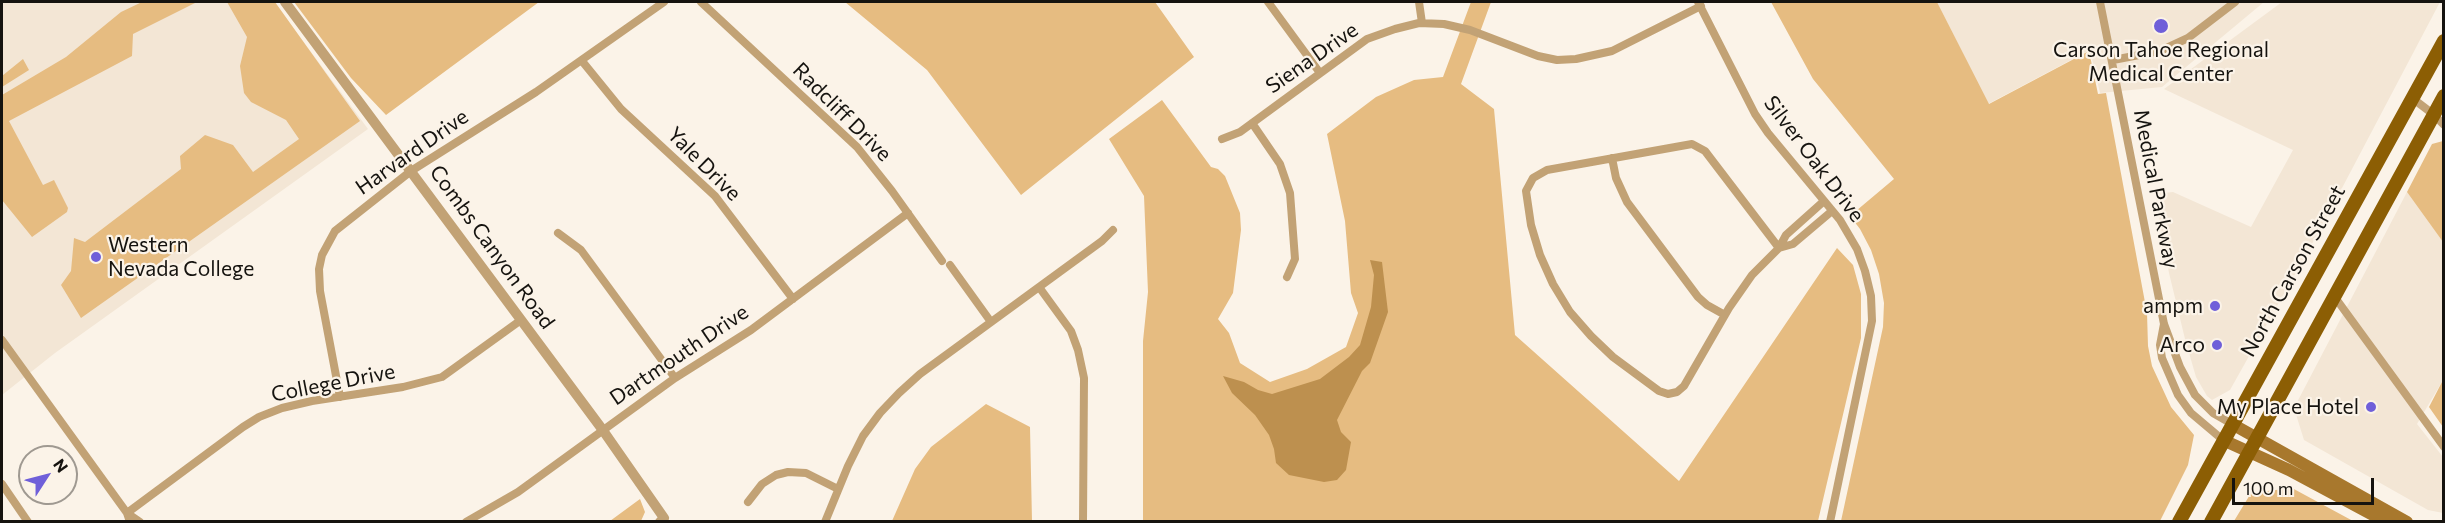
<!DOCTYPE html>
<html>
<head>
<meta charset="utf-8">
<style>
  body { margin:0 }
  #map { position:relative; width:2445px; height:523px; overflow:hidden; background:#fbf3e8; font-family:Commissioner,sans-serif }
  canvas { display:block }
  .frame { position:absolute; inset:0; border:3px solid #15130f; pointer-events:none }
  .north { position:absolute; left:18px; top:445px; width:60px; height:60px; box-sizing:border-box; background:#fbf3e8; border:2px solid #9f9991; border-radius:50%; rotate:54deg; font-size:16px; font-weight:700; line-height:24px; text-align:center; color:#15130f }
  .north::after { content:''; display:block; margin:auto; width:21px; height:27px; background:#6f5fd9; clip-path:polygon(50% 0,100% 100%,50% 72%,0 100%) }
  .scale { position:absolute; left:2232px; top:478px; width:142px; height:27px; box-sizing:border-box; border:3px solid #15130f; border-top:0; padding-left:8px; font-size:18px; line-height:21px; white-space:nowrap; color:#15130f; -webkit-text-stroke:4px #fbf3e8; paint-order:stroke }
</style>
</head>
<body>
<div id="map">
<canvas width="2445" height="523"></canvas>
<div class="frame"></div>
<div class="north">N</div>
<div class="scale">100 m</div>
</div>
<script>
const ctx = document.querySelector('canvas').getContext('2d');
ctx.lineJoin = 'round';
function fillPath(path, color) {
  ctx.fillStyle = color;
  ctx.fill(path, 'evenodd');
}
function toPath(rows) {
  const path = new Path2D();
  for (const r of rows) {
    path.moveTo(r[0], r[1]);
    for (let i = 2; i < r.length; i += 2) path.lineTo(r[i], r[i + 1]);
  }
  return path;
}
function stroke(path, color, width, dash) {
  ctx.strokeStyle = color;
  ctx.lineWidth = width;
  ctx.lineCap = dash ? 'butt' : 'round';
  ctx.setLineDash(dash || []);
  ctx.stroke(path);
}
function label(font, color, halo, rows, align = 'center') {
  ctx.font = font + ' Commissioner,sans-serif';
  ctx.lineWidth = 4.5;
  ctx.setLineDash([]);
  ctx.textBaseline = 'middle';
  ctx.strokeStyle = halo;
  ctx.fillStyle = color;
  for (const [text, x, y, turn = 0] of rows) {
    ctx.save();
    ctx.translate(x, y);
    ctx.rotate((+turn || 0) * Math.PI / 180);
    ctx.textAlign = isNaN(turn) ? turn : align;
    if (halo) ctx.strokeText(text, 0, 0);
    ctx.fillText(text, 0, 0);
    ctx.restore();
  }
}
fillPath(toPath([
  [2,2,274,2,368,129,55,353,2,395],
  [1937,2,2264,2,2162,87,2100,93,2090,50,1988,104],
  [2282,2,2440,2,2322,226,2230,390,2212,400,2207,396,2196,377,2185,339,2169,273,2155,194,2173,192,2251,227,2293,150,2164,89],
  [2407,192,2443,242,2443,380,2417,424,2443,457,2443,513,2428,510,2304,440,2294,408]
]), '#f3e6d5');
fillPath(toPath([
  [142,2,195,3,133,34,132,56,9,121,43,185,54,180,68,208,67,212,32,237,2,200,2,95,66,57,121,12],
  [227,2,275,2,360,121,81,318,61,285,71,271,74,238,85,242,181,169,180,156,205,135,233,145,253,172,299,139,286,120,251,102,244,93,240,66,247,37],
  [294,2,539,2,386,115,351,78],
  [845,2,1155,2,1194,57,1021,195,927,70],
  [1471,2,1491,2,1461,84,1494,109,1515,335,1679,481,1837,248,1853,265,1861,294,1861,338,1818,521,1143,521,1143,341,1148,292,1144,196,1109,139,1162,100,1211,167,1218,169,1225,176,1240,213,1241,230,1233,293,1218,319,1229,333,1240,363,1270,382,1307,369,1346,347,1358,313,1351,293,1345,221,1327,134,1376,97,1414,80,1443,77],
  [1771,2,1937,2,1989,104,2089,51,2098,94,2106,93,2147,313,2148,346,2152,366,2171,407,2194,435,2188,465,2160,521,1841,521,1883,327,1884,303,1879,274,1871,250,1860,229,1850,216,1894,179,1813,79],
  [23,59,29,70,2,87,2,76],
  [2443,141,2444,141,2443,242,2407,192,2432,144],
  [2443,380,2443,427,2429,407],
  [986,404,1030,427,1032,521,892,521,915,469,931,447],
  [2292,488,2353,521,2234,521,2251,493],
  [640,499,645,512,641,521,610,521]
]), '#e6bc81');
fillPath(toPath([
  [1370,260,1382,262,1388,312,1370,363,1362,371,1337,420,1341,432,1351,442,1346,470,1337,480,1324,482,1289,475,1276,463,1274,449,1269,435,1255,415,1232,393,1223,376,1244,382,1258,390,1272,394,1320,379,1349,357,1360,345,1371,307,1374,275]
]), '#bd904f');
stroke(toPath([
  [701,2,857,147,892,191,942,261],
  [1268,2,1320,73],
  [1419,2,1422,23],
  [1698,2,1755,114,1768,133,1840,220,1857,249,1865,271,1871,296,1872,321,1830,522],
  [2100,2,2164,324,2180,367,2195,395,2213,413,2232,424],
  [2113,60,2160,51,2188,38,2235,2],
  [582,61,621,109,715,196,793,299],
  [2412,98,2433,114,2444,125],
  [1252,123,1280,164,1290,193,1295,259,1287,277],
  [1222,139,1240,132,1367,39,1395,29,1419,23,1444,24,1470,30,1538,56,1557,60,1576,59,1612,51,1701,6],
  [1612,158,1616,178,1627,202,1698,297,1707,305,1725,315],
  [558,233,581,250,675,378],
  [1779,248,1705,151,1692,144,1547,170,1533,178,1526,191,1531,225,1540,255,1553,284,1570,312,1591,336,1613,357,1659,391,1668,394,1677,392,1684,386,1729,308,1752,275,1779,248,1786,235,1824,201],
  [1779,248,1793,244,1832,211],
  [950,265,991,322],
  [1039,287,1071,331,1078,350,1084,378,1083,522],
  [2334,296,2444,447],
  [2164,324,2160,345,2162,358,2178,395,2191,413,2223,440],
  [2,340,127,513,130,522],
  [340,397,320,291,319,269,322,255,335,231,411,171,536,92,664,2],
  [2,484,28,522],
  [748,502,762,484,776,475,788,472,806,473,838,489],
  [127,513,243,427,259,417,282,408,312,401,403,387,442,377,521,320],
  [127,513,140,522],
  [466,522,518,492,675,378,751,330,908,213],
  [825,522,848,466,863,436,880,413,899,393,920,374,1102,241,1113,230]
]), '#c2a275', 8);
stroke(toPath([
  [285,2,602,429,664,518,660,522]
]), '#c2a275', 10);
stroke(toPath([
  [2232,424,2407,522],
  [2223,440,2289,470,2386,522]
]), '#a8782d', 12);
stroke(toPath([
  [2179,522,2444,41],
  [2211,522,2444,96]
]), '#8c5e04', 14);
for (const [x, y, r, color] of [
  [2161,26,8,"#6f5fd9"],
  [96,257,6,"#6f5fd9"],
  [2215,306,6,"#6f5fd9"],
  [2217,345,6,"#6f5fd9"],
  [2371,407,6,"#6f5fd9"]
]) {
  const dot = new Path2D();
  dot.arc(x, y, r, 0, 2 * Math.PI);
  ctx.fillStyle = color;
  ctx.fill(dot);
  stroke(dot, '#fbf3e8', 2);
}
label('21px', '#15130f', '#fbf3e8', [
  ["Carson Tahoe Regional",2161,50,"center"],
  ["Medical Center",2161,74,"center"],
  ["Western",108,245,"left"],
  ["Nevada College",108,269,"left"],
  ["ampm",2203,306],
  ["Arco",2205,345],
  ["My Place Hotel",2359,407]
], 'right');
label('21px', '#15130f', '#fbf3e8', [
  ["Siena Drive",1312,58,-35],
  ["Radcliff Drive",842,112,45],
  ["Harvard Drive",412,152,-35],
  ["Silver Oak Drive",1814,159,53],
  ["Yale Drive",704,164,45],
  ["Medical Parkway",2156,189,79],
  ["Combs Canyon Road",492,247,54],
  ["North Carson Street",2293,271,-61],
  ["Dartmouth Drive",679,355,-34],
  ["College Drive",333,383,-11]
]);
</script>
</body>
</html>
